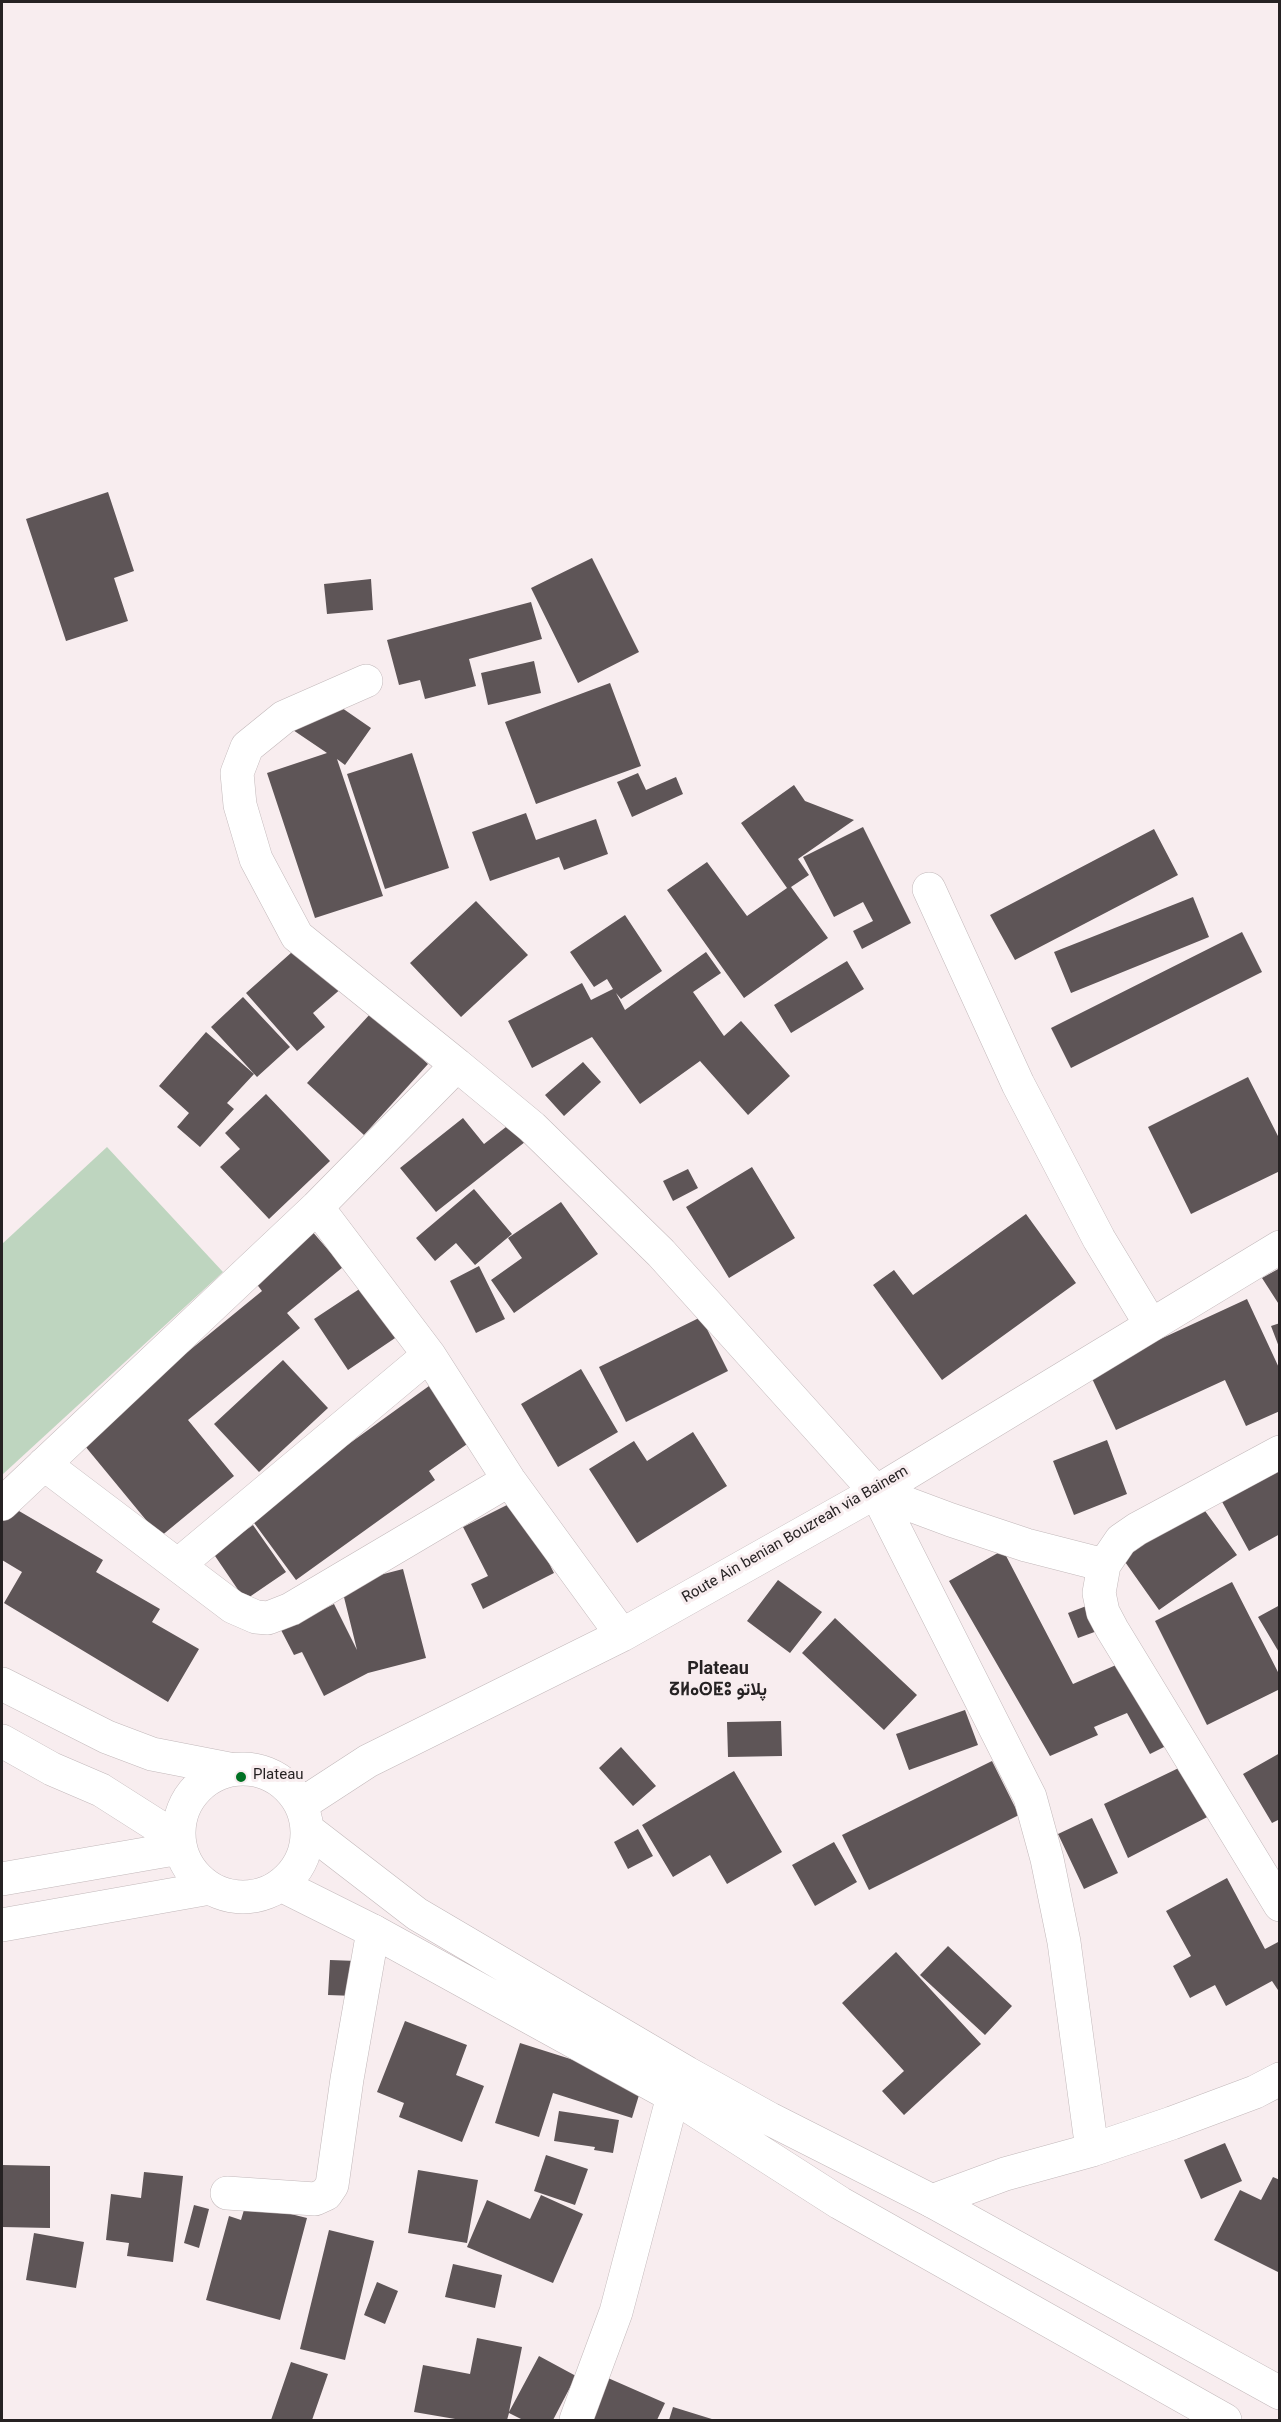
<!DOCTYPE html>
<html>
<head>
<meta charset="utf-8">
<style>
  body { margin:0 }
  #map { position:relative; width:1281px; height:2422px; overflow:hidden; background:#f8edef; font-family:Georgia,serif }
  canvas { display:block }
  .frame { position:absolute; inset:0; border:3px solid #262223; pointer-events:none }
</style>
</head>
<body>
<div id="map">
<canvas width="1281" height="2422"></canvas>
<div class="frame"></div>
</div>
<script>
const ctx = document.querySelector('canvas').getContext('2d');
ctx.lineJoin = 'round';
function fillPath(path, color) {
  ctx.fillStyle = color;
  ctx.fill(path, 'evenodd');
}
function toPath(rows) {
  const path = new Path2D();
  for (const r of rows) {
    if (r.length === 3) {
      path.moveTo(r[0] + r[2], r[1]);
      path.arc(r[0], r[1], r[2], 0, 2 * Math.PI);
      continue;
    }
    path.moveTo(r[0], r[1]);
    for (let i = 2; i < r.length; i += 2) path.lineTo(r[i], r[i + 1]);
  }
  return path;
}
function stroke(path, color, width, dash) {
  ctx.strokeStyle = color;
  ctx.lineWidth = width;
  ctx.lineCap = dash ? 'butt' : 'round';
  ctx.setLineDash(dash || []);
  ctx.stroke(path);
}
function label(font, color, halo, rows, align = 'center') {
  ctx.font = font + ' Georgia,Vazirmatn,"Noto Sans Tifinagh",serif';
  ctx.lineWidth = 6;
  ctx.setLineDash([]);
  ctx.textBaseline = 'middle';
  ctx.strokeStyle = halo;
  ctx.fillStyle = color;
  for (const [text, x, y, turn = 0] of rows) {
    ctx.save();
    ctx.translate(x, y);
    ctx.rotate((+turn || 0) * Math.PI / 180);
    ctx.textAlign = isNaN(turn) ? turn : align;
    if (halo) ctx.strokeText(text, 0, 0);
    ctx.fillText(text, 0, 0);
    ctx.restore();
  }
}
fillPath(toPath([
  [107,1147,223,1272,2,1475,2,1244]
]), '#bed5bf');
fillPath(toPath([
  [108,492,134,571,114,578,128,621,66,641,26,519],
  [592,558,639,652,578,683,531,588],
  [371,579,373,610,327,614,324,584],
  [531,602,542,639,469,659,476,686,425,699,420,680,399,685,387,640],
  [534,661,541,693,488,705,481,673],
  [610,683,641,766,536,804,505,722],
  [316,690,371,728,345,765,337,759,383,896,315,918,267,773,327,753,290,728],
  [412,753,449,868,385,889,347,774],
  [638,773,646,790,676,777,683,794,632,817,617,782],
  [794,785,805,801,854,820,798,859,809,875,791,887,828,938,744,998,667,890,707,862,747,916,787,888,741,823],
  [526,813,536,840,596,819,608,854,564,870,559,857,490,881,472,832],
  [863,827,911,923,862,949,853,931,873,921,863,902,834,917,803,857],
  [1154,829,1178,875,1015,960,990,915],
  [1193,897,1209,937,1071,993,1054,952],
  [476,901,528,955,461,1017,410,963],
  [625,915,662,971,621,999,616,993,625,1010,706,952,721,973,693,992,724,1036,741,1021,790,1076,748,1115,700,1061,640,1104,592,1037,532,1068,508,1021,582,983,591,1000,613,989,607,979,594,987,570,952],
  [1242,932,1262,972,1071,1068,1051,1028],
  [310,936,350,981,313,1013,325,1027,297,1051,246,993],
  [847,961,864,989,791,1033,774,1005],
  [243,997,290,1047,257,1077,211,1027],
  [371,1013,428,1064,364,1135,307,1083],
  [206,1032,254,1074,227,1103,234,1109,200,1147,177,1127,189,1113,159,1086],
  [583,1062,601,1082,564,1116,545,1095],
  [1248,1077,1280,1140,1280,1171,1191,1214,1148,1127],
  [266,1094,330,1161,269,1219,220,1167,240,1149,225,1133],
  [463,1118,484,1144,515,1120,530,1138,436,1212,400,1168],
  [752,1167,795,1238,729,1278,686,1207],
  [688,1169,698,1188,673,1201,663,1181],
  [474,1189,512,1234,475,1265,456,1243,435,1261,416,1238],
  [561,1202,598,1254,514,1313,491,1280,522,1258,508,1238],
  [1026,1214,1076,1283,942,1380,873,1285,894,1270,913,1295],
  [311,1230,343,1267,287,1313,300,1328,188,1420,234,1476,160,1537,80,1440,262,1291,252,1278],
  [479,1266,505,1319,476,1333,450,1281],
  [1280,1268,1280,1306,1262,1278],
  [367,1284,401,1334,348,1370,314,1319],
  [1247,1299,1280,1370,1280,1411,1246,1426,1225,1380,1116,1430,1089,1372],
  [701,1317,728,1371,626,1422,599,1367],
  [1280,1323,1280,1347,1279,1347,1271,1326],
  [283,1360,328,1408,259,1472,214,1424],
  [581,1369,618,1432,558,1467,521,1404],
  [429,1386,470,1442,429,1471,435,1480,296,1580,249,1516],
  [693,1432,727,1486,637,1543,589,1469,634,1441,647,1461],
  [1107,1440,1127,1494,1074,1515,1053,1461],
  [1280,1466,1280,1534,1249,1551,1220,1498],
  [517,1500,554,1573,483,1609,471,1584,488,1576,463,1527],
  [7,1504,103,1560,96,1572,160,1609,152,1622,199,1649,168,1702,4,1603,22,1572,2,1560,2,1513],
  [1200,1504,1237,1555,1159,1610,1123,1559],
  [253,1525,286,1572,245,1600,213,1553],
  [1003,1550,1073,1684,1125,1661,1172,1743,1150,1754,1127,1713,1094,1727,1098,1735,1050,1756,949,1581],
  [403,1569,426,1658,368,1673,324,1696,302,1652,294,1655,281,1630,334,1604,357,1650,341,1585],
  [778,1580,822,1612,790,1653,747,1621],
  [1232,1582,1280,1676,1280,1689,1207,1725,1155,1621],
  [1089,1605,1100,1630,1078,1638,1068,1613],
  [1280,1605,1280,1654,1258,1617],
  [835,1618,917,1695,884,1730,802,1653],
  [965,1710,978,1745,909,1770,896,1734],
  [781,1721,782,1756,728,1757,727,1722],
  [621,1747,656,1786,633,1806,599,1768],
  [1280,1753,1280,1819,1272,1823,1243,1774],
  [992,1761,1019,1815,869,1890,842,1835],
  [1187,1764,1217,1812,1128,1858,1104,1804],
  [734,1771,782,1852,727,1884,710,1855,673,1877,642,1825],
  [1092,1818,1118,1873,1084,1889,1058,1834],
  [638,1829,653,1856,628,1869,614,1842],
  [834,1842,857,1882,815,1906,792,1865],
  [1227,1878,1265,1949,1280,1941,1280,1993,1272,1981,1226,2006,1215,1985,1190,1998,1173,1966,1191,1956,1166,1911],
  [948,1946,1012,2006,985,2035,920,1975],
  [896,1952,981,2044,904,2115,882,2091,904,2071,842,2003],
  [330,1960,357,1961,355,1996,328,1995],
  [405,2021,467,2045,456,2075,484,2086,462,2142,399,2117,404,2103,377,2092],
  [520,2043,643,2082,632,2118,553,2093,539,2137,495,2123],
  [559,2111,619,2120,613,2153,594,2150,595,2147,554,2141],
  [1225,2143,1242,2181,1201,2199,1184,2160],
  [546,2155,588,2169,575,2205,534,2191],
  [2,2165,50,2166,50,2228,2,2227],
  [418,2170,478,2180,467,2243,408,2233],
  [144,2172,183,2176,173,2262,127,2256,129,2243,106,2240,111,2194,141,2198],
  [1273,2177,1280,2180,1280,2273,1214,2240,1240,2190,1261,2200],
  [541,2195,583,2214,553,2283,467,2247,487,2200,530,2219],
  [246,2203,307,2218,280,2320,206,2300,229,2216,241,2220],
  [194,2205,209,2209,199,2248,184,2243],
  [329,2230,374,2241,345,2360,300,2349],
  [34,2233,84,2242,76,2288,26,2280],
  [453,2264,502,2275,495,2308,445,2297],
  [377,2282,398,2291,385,2324,364,2315],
  [477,2338,522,2347,509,2412,539,2356,576,2376,553,2420,523,2420,509,2413,507,2420,461,2420,414,2412,423,2365,470,2374],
  [291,2362,328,2374,312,2420,271,2420],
  [608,2378,665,2403,657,2420,589,2420],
  [673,2407,715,2420,669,2420]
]), '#5e5557');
const minor = toPath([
  [366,681,284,717,247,747,237,773,240,805,256,859,297,936,457,1065],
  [929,889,1018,1084,1099,1239,1151,1325],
  [317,1207,429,1355,509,1480,622,1635],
  [1280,1452,1137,1529,1121,1540,1104,1565,1099,1593,1103,1612,1112,1629,1280,1905],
  [44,1464,233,1607,256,1617,268,1618,291,1609,509,1480],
  [876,1492,951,1520,1026,1545,1104,1565],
  [2,1504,317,1207,457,1065,532,1127,661,1253,876,1492,1030,1797,1047,1859,1064,1942,1092,2150],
  [178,1565,429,1355],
  [302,1804,368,1761,622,1635,876,1492,1280,1247],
  [227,2193,315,2199,326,2194,332,2185,347,2079,373,1931],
  [932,2201,1005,2174,1092,2150,1172,2123,1255,2092,1280,2079],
  [576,2420,616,2312,673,2096]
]);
const major = toPath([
  [2,1684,107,1737,152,1754,229,1769],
  [2,1741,52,1769,101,1790,178,1839],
  [243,1833,64],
  [308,1830,417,1914,687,2073,770,2119,932,2201,1280,2393],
  [2,1879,180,1848],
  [281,1885,373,1931,673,2096,840,2203,1225,2420],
  [2,1925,210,1888]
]);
stroke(minor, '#c2b8ba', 34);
stroke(major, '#c2b8ba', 34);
stroke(minor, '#fff', 33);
stroke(major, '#fff', 33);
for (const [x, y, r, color] of [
  [241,1777,6,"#007123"]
]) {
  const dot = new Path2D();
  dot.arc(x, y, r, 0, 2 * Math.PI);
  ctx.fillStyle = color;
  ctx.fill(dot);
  stroke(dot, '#f8edef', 2);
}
label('15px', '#262223', '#f8edef', [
  ["Route Ain benian Bouzreah via Bainem",796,1536,-30]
]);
label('15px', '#262223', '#f8edef', [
  ["Plateau",253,1777]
], 'left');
label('bold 18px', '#262223', '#f8edef', [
  ["Plateau",718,1671],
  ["ⵒⵍⴰⵙⵟⵓ پلاتو",718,1692]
]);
</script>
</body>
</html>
